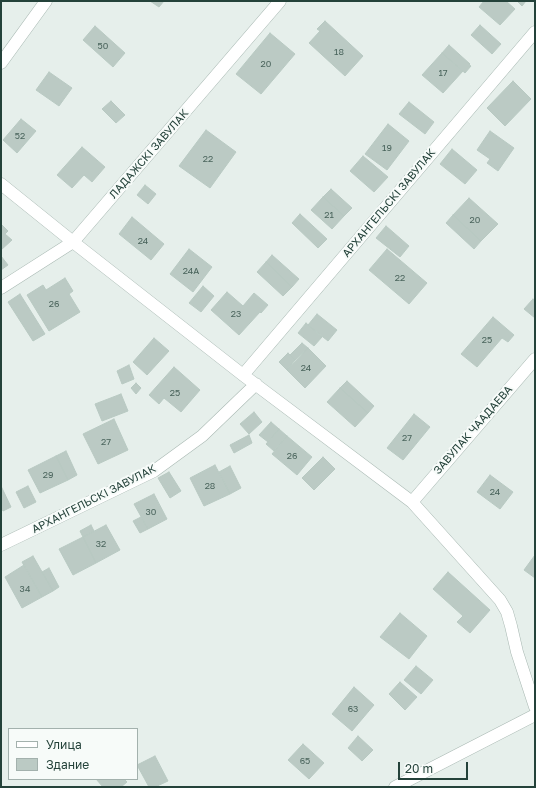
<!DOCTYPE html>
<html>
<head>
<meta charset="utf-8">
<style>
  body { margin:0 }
  #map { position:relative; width:536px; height:788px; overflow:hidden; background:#e6efeb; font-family:"Golos Text",sans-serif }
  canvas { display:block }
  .frame { position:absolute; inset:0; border:2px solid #24423a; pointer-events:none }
  .legend { position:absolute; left:8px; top:728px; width:130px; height:52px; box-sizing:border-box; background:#f7fbf9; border:1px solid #a3b1ad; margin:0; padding:5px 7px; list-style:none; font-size:12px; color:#24423a }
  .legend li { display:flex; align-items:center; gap:8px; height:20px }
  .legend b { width:20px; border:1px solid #a3b1ad }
  .scale { position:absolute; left:398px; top:762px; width:70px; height:18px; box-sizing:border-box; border:2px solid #24423a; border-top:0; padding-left:5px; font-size:12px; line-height:14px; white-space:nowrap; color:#24423a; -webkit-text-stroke:3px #f7fbf9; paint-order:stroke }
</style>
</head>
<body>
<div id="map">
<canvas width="536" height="788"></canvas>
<div class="frame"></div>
<ul class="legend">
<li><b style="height:5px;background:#fff"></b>Улица</li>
<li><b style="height:11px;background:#bbcac4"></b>Здание</li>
</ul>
<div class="scale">20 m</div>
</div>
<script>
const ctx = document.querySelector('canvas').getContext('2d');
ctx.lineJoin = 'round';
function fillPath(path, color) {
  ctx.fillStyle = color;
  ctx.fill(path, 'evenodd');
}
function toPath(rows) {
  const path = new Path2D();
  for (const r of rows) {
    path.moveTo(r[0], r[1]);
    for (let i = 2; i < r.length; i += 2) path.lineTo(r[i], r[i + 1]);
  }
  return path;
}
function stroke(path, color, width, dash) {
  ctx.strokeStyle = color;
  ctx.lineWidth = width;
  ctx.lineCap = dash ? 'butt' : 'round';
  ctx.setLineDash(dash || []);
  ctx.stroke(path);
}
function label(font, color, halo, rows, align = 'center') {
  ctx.font = font + ' "Golos Text",sans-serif';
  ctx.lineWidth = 4;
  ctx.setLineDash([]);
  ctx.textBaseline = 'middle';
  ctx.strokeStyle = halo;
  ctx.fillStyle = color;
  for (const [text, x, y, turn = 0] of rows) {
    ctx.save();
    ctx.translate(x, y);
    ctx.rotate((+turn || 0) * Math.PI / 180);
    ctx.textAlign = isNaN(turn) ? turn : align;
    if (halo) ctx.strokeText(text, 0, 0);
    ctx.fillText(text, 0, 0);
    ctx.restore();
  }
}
const building = toPath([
  [150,1,164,1,159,7,150,1],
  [484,1,506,1,515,9,500,25,479,7,484,1],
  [517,1,526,1,522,6,517,1],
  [325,21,363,56,345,76,309,43,320,31,317,29,325,21],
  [480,25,501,44,492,54,471,35,480,25],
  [95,26,125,53,113,67,83,40,95,26],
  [270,33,295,54,261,94,236,74,270,33],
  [449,45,470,64,469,65,471,66,465,73,442,53,449,45],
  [442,53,463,71,443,93,422,75,442,53],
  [49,72,72,88,59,106,36,90,49,72],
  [513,81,531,99,505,126,487,108,513,81],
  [111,101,125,115,116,123,102,109,111,101],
  [409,102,434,122,425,134,399,114,409,102],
  [21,119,36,131,17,153,3,140,21,119],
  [388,124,409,141,387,170,365,154,388,124],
  [206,130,236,152,210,188,179,166,206,130],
  [490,131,514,148,498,171,487,163,490,159,477,150,490,131],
  [82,147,105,167,92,182,84,175,72,188,57,175,82,147],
  [452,149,477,170,465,184,440,164,452,149],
  [363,156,388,177,374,192,350,171,363,156],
  [145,185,156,194,148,204,137,195,145,185],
  [331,189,352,208,344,216,323,197,331,189],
  [323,197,344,216,332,229,311,210,323,197],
  [469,198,498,224,481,241,453,215,469,198],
  [300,214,327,239,318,248,292,223,300,214],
  [453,215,481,241,474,249,446,223,453,215],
  [132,217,164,244,151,260,119,234,132,217],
  [1,224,8,231,5,234,12,240,1,250,1,224],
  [386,226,409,246,400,257,376,238,386,226],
  [189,249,212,267,193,292,170,274,189,249],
  [387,249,427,283,409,304,369,270,387,249],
  [272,255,299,279,292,287,266,262,272,255],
  [1,256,8,265,1,270,1,256],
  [266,262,292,287,283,296,257,272,266,262],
  [65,278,73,291,69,294,80,312,49,331,27,295,43,285,46,290,65,278],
  [203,286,214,296,201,312,189,303,203,286],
  [227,292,243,306,254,293,268,305,261,313,260,312,239,335,211,310,227,292],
  [20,294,45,334,33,341,8,302,20,294],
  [533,299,535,301,535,318,524,309,533,299],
  [317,314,337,330,328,341,308,325,317,314],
  [493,317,514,335,508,342,502,338,477,367,461,354,493,317],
  [306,323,322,337,314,346,298,333,306,323],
  [154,338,169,351,147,375,133,362,154,338],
  [302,343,308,348,295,360,290,355,302,343],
  [308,348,326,366,305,388,287,370,308,348],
  [288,353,295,360,287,370,279,362,288,353],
  [129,365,134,379,122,384,117,371,129,365],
  [174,367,200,390,181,412,164,398,159,404,149,395,174,367],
  [347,381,374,406,368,413,340,388,347,381],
  [136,383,141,388,136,394,131,388,136,383],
  [340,388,368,413,355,427,327,402,340,388],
  [121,394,128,411,102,421,95,404,121,394],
  [254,412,262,422,249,434,240,424,254,412],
  [414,414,430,427,403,460,387,448,414,414],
  [114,419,128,450,98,464,83,434,114,419],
  [271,422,279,429,268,442,259,435,271,422],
  [279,429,287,436,274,451,266,444,279,429],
  [249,435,252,443,234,453,230,445,249,435],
  [287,436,312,457,297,475,272,454,287,436],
  [66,451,77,475,68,480,56,456,66,451],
  [56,456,68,480,40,493,28,470,56,456],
  [323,457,335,469,314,490,302,478,323,457],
  [215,465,230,494,204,506,190,478,215,465],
  [230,466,241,488,230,494,219,472,230,466],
  [169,472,181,491,170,498,158,478,169,472],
  [490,475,513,492,500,509,477,492,490,475],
  [1,486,11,507,3,511,1,507,1,486],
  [28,486,36,502,24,508,16,492,28,486],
  [154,494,167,519,148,529,134,504,154,494],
  [141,517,148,529,140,533,133,521,141,517],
  [91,525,94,531,83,537,80,531,91,525],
  [106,525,120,550,96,563,83,537,106,525],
  [83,537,96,563,73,575,59,549,83,537],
  [535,555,535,578,524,570,535,555],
  [33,556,53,591,42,597,22,562,33,556],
  [24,565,42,597,22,608,5,577,24,565],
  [49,568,59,587,53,591,42,572,49,568],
  [448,572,490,610,470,633,457,622,463,616,433,589,448,572],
  [400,613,427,636,409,659,380,637,400,613],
  [416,666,433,680,421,694,404,680,416,666],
  [400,682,417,697,405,710,389,694,400,682],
  [354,687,374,705,352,731,332,714,354,687],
  [358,736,373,750,362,761,348,748,358,736],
  [303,744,324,763,309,779,288,760,303,744],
  [155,756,168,781,155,787,149,787,137,765,155,756],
  [96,779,124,779,127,782,121,787,103,787,96,779]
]);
fillPath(building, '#bbcac4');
stroke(building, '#b8c9c2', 1);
const minor = toPath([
  [1,63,46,1],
  [1,184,73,242,243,375,412,502,500,600,507,612,511,626,517,652,535,707],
  [1,288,73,242,280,1],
  [243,375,535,32],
  [412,502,535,359],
  [1,545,154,471,202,436,256,384],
  [395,787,535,715]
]);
stroke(minor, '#a8b8b2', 13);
stroke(minor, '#fff', 12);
label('9px', '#4a645c', null, [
  ["50",103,46],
  ["18",339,52],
  ["20",266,64],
  ["17",443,73],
  ["52",20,136],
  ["19",387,148],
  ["22",208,159],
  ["21",329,215],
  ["20",475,220],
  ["24",143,241],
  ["24А",191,271],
  ["22",400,278],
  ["26",54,304],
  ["23",236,314],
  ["25",487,340],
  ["24",306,368],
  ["25",175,393],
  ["27",407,438],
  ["27",106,442],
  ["26",292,456],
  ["29",48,475],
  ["28",210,486],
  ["24",495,492],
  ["30",151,512],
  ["32",101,544],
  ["34",25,589],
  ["63",353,709],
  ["65",305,761]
]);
label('11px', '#24423a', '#f7fbf9', [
  ["ЛАДАЖСКІ ЗАВУЛАК",149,154,-49],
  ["АРХАНГЕЛЬСКІ ЗАВУЛАК",389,203,-50],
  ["ЗАВУЛАК ЧААДАЕВА",473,430,-49],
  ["АРХАНГЕЛЬСКІ ЗАВУЛАК",94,499,-27]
]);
</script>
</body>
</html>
